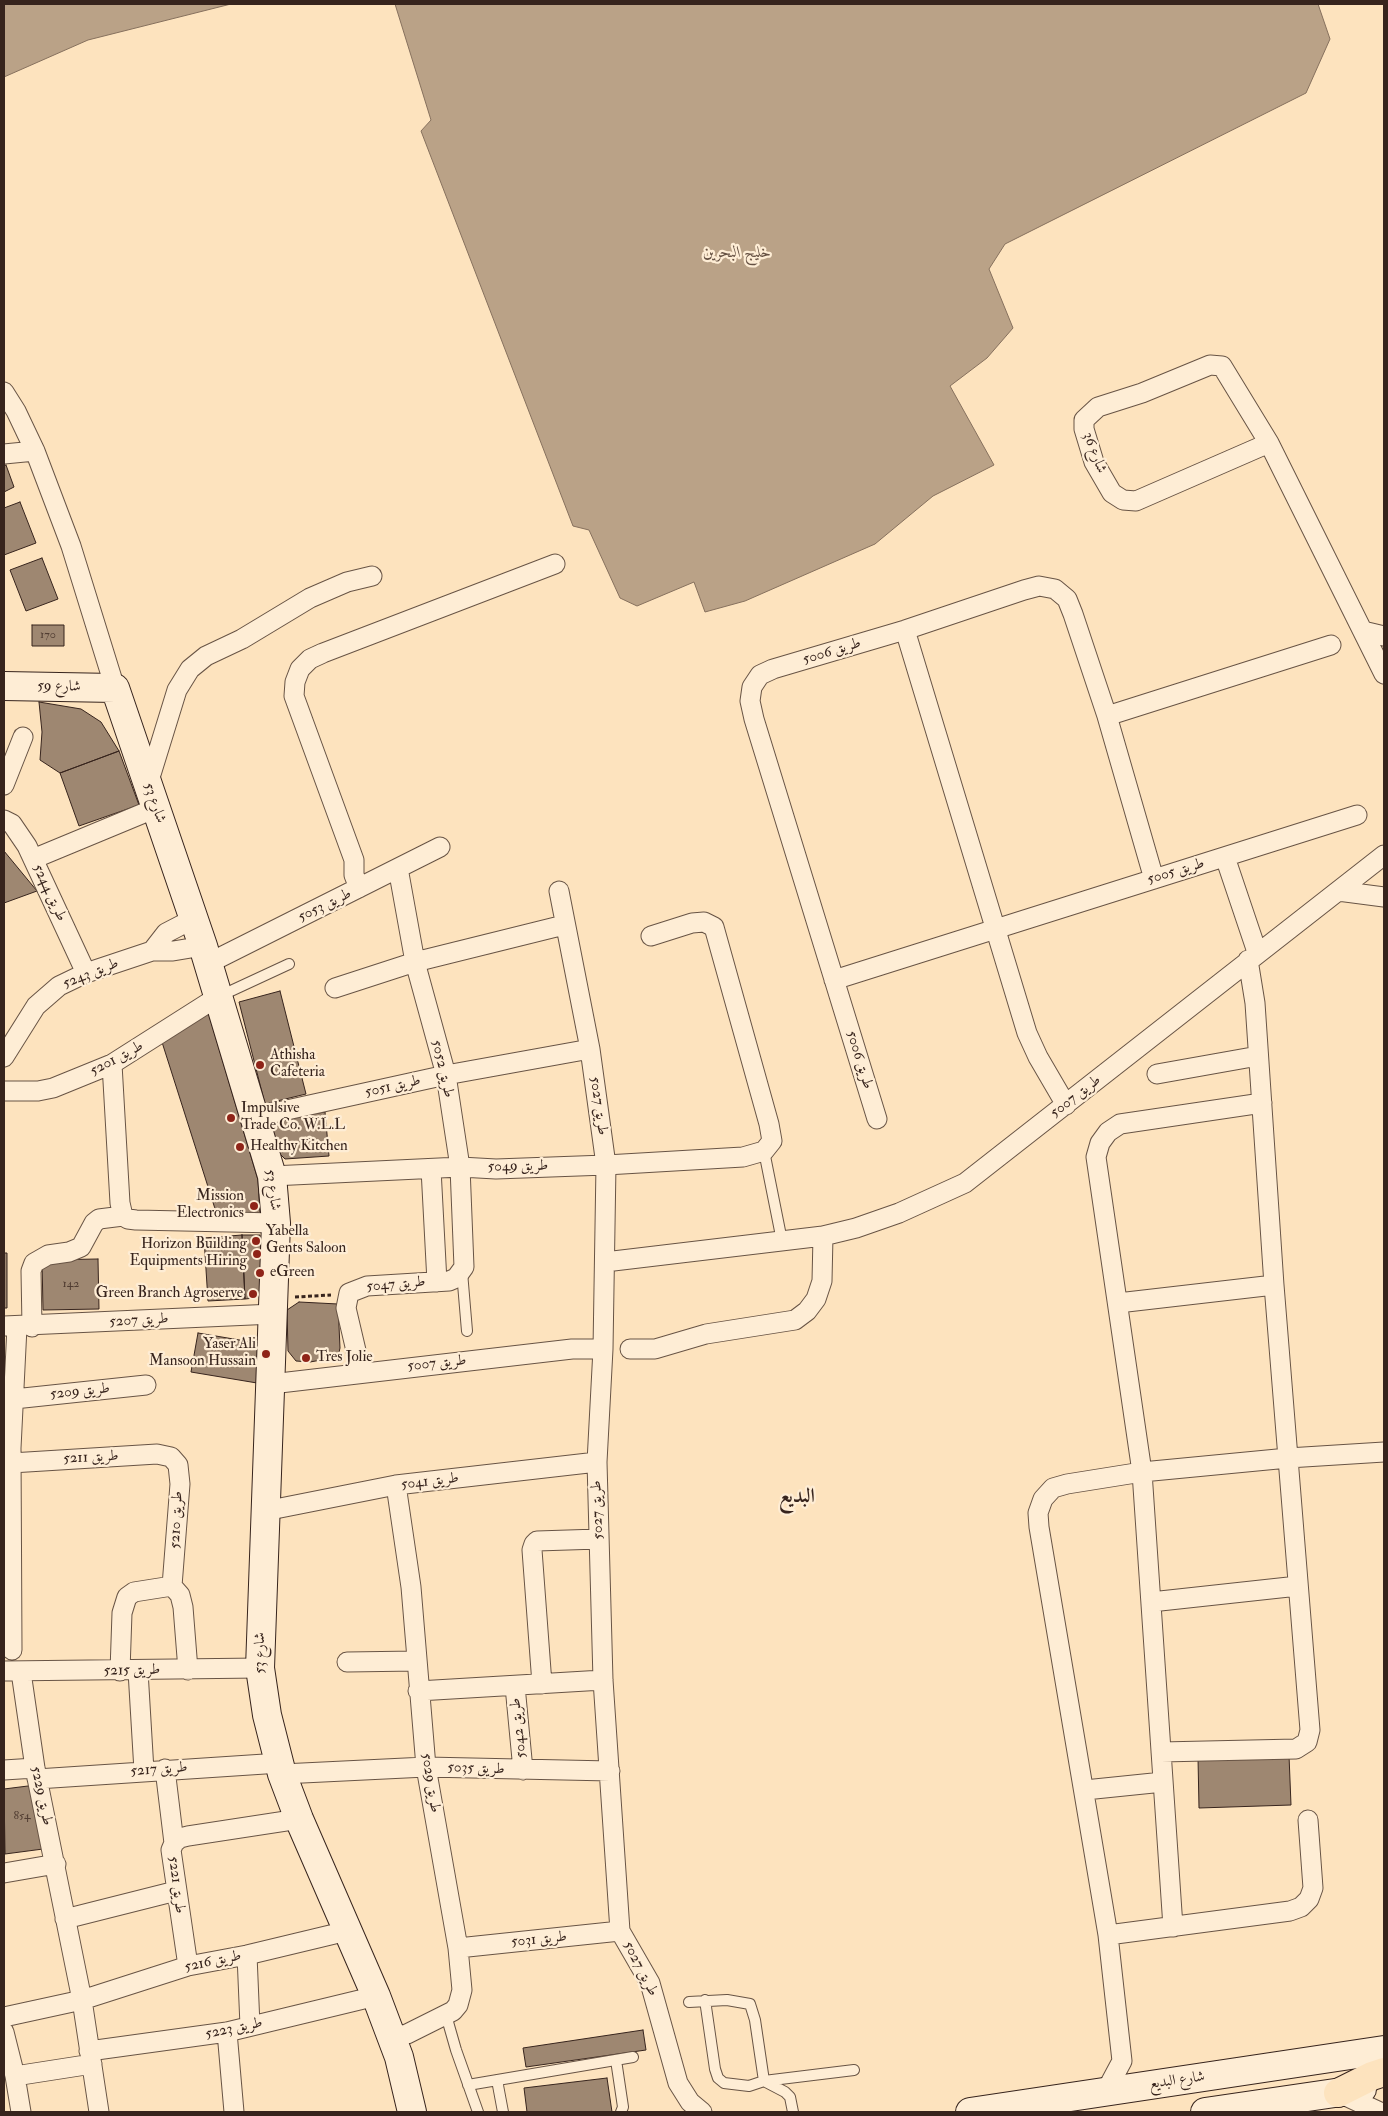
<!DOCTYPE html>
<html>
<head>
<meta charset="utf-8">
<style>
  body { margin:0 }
  #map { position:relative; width:1388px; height:2116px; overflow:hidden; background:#fde3be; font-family:"IM FELL Double Pica",serif }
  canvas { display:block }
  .frame { position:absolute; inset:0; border:5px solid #37241d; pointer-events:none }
</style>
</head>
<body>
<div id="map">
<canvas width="1388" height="2116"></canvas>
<div class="frame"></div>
</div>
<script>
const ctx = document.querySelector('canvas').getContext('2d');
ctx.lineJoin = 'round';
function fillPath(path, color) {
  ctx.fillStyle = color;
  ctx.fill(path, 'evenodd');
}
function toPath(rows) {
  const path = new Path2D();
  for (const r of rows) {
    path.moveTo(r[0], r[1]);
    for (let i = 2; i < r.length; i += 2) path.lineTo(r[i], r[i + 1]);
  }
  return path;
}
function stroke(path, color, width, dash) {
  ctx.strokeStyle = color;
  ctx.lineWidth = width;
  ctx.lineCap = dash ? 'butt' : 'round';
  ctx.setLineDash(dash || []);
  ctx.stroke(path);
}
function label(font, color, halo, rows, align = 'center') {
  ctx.font = font + ' "IM FELL Double Pica",Amiri,serif';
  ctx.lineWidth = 4.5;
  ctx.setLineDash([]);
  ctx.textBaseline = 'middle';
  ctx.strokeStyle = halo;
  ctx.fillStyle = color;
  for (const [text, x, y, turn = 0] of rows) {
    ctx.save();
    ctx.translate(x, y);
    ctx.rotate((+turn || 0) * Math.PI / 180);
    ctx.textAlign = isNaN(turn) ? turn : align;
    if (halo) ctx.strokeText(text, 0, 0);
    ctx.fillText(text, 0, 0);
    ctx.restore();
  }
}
const water = toPath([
  [4,4,231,4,88,40,4,77,4,4],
  [395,4,1318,4,1330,39,1306,93,1005,244,989,269,1013,328,987,358,950,386,994,465,933,496,875,544,745,601,705,612,694,582,637,606,620,598,589,530,573,526,421,131,431,120,395,4]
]);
fillPath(water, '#baa287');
stroke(water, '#86705d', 1);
const building = toPath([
  [6,465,14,487,4,492,4,466,6,465],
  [20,502,36,543,4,555,4,508,20,502],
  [42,558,58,599,26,611,10,570,42,558],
  [32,625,64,625,64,646,32,646,32,625],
  [39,702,81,709,101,722,119,751,60,773,40,760,42,732,39,702],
  [119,751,139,805,79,826,60,773,119,751],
  [4,851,37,891,4,903,4,851],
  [280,991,306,1094,265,1104,239,1002,280,991],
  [207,1008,258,1180,260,1214,217,1215,161,1039,207,1008],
  [325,1112,329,1156,285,1159,274,1148,270,1120,325,1112],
  [242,1235,245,1299,208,1301,204,1238,242,1235],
  [242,1235,260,1235,263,1289,254,1298,245,1299,242,1235],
  [4,1253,7,1253,7,1308,4,1308,4,1253],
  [98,1259,99,1309,43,1310,42,1260,98,1259],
  [299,1302,338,1304,340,1348,338,1357,310,1362,296,1361,288,1351,287,1310,299,1302],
  [198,1333,263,1344,257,1383,191,1372,198,1333],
  [1289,1755,1291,1805,1199,1808,1198,1758,1289,1755],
  [36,1785,43,1849,5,1854,4,1789,36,1785],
  [643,2030,646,2050,526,2067,523,2048,643,2030],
  [607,2078,612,2112,527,2112,524,2088,607,2078]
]);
fillPath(building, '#9e8771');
stroke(building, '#37241d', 1);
const lane = toPath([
  [220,996,289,964],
  [764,1151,782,1241],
  [462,1272,467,1331],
  [705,2000,715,2069,718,2078,724,2083,749,2086,764,2081,854,2070],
  [689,2002,727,2000,750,2004,755,2020,764,2081,785,2092,790,2097,793,2112],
  [446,2015,456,2050,478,2112],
  [616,2060,623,2107,621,2112],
  [497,2080,503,2112],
  [468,2085,633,2057]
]);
const street = toPath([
  [4,392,16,411,35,451,71,546,115,688],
  [1269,443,1136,501,1123,500,1112,493,1094,462,1084,429,1084,420,1098,407,1142,393,1210,365,1222,366,1269,443,1384,674],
  [4,454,35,451],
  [905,630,1027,1033,1038,1057,1066,1105],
  [1363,631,1384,636],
  [1107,716,1331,645],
  [148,784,177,690,190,669,206,656,242,639,310,598,347,582,372,576],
  [4,785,23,737],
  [4,820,12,824,27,846,86,973],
  [1225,857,1257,952],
  [33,859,156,808],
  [359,888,354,875,354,860,294,696,295,682,300,669,310,659,323,653,555,564],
  [559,891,590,1049,606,1165,603,1349,597,1462,603,1680,620,1931,650,1983,678,2083,690,2102,702,2112],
  [1338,891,1384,897],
  [152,951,166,933,193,919],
  [209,963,440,847],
  [834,980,1357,815],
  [335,988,415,962,564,925],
  [4,1057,36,1006,59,986,86,973,152,951,173,951,203,946],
  [112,1064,120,1203,123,1216,128,1219,136,1220,276,1223],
  [1157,1074,1258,1056],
  [4,1091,38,1091,53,1088,112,1064,219,996],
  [255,1117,446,1075,590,1049],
  [877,1119,754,719,750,701,752,687,760,675,773,669,905,630,1024,590,1039,586,1055,589,1067,599,1073,614,1107,716,1154,879],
  [431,1169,437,1282],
  [272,1176,460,1167,496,1169,606,1165,743,1157,764,1151,772,1141,769,1124,714,927,704,922,692,923,651,936],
  [605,1262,823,1236,856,1228,899,1213,965,1183,1384,855],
  [1118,1303,1274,1285],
  [4,1326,274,1314],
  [32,1327,31,1271,34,1263,48,1255,69,1252,81,1247,94,1223,99,1219,123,1216],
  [630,1349,655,1349,706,1334,795,1320,807,1311,816,1299,822,1281,823,1236],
  [361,1372,346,1308,349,1293,367,1286,449,1281,456,1278,464,1267,460,1167,446,1075,415,962,398,868],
  [271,1384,572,1349,603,1349],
  [14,1399,146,1385],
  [11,1463,157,1454,171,1457,178,1465,180,1484,172,1586],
  [265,1511,396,1485,597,1462],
  [172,1586,180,1595,183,1607,188,1670],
  [1151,1602,1298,1586],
  [12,1650,11,1448,17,1327],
  [347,1662,416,1661],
  [4,1671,260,1668],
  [120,1671,122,1613,127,1597,134,1592,172,1586],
  [138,1671,144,1771],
  [21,1672,35,1768,82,2000,99,2112],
  [542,1684,532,1550,534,1544,537,1541,599,1539],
  [515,1686,523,1770],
  [418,1691,603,1680],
  [1161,1752,1296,1749,1307,1742,1310,1730,1274,1285,1255,1003,1248,960],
  [165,1769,174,1843],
  [4,1770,35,1768],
  [282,1774,426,1767,610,1771],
  [37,1779,280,1763],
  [1085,1790,1163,1782],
  [4,1873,56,1864],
  [65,1919,176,1891],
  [1173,1927,1142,1472,1096,1157,1100,1143,1108,1132,1120,1124,1262,1103],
  [1108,1935,1290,1911,1301,1907,1309,1899,1313,1888,1308,1820],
  [458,1948,620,1931],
  [247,1955,250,2026],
  [188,1966,171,1850,174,1843,180,1838,188,1836,299,1819],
  [4,2017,82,2000,188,1966,247,1955,347,1931],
  [4,2032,15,2076,21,2112],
  [227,2032,234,2112],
  [391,2037,407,2034,453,2011,458,2005,462,1990,458,1948,426,1767,411,1587,396,1485],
  [89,2051,227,2032,376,1996],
  [15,2076,92,2064],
  [1106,2091,1122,2061,1108,1935,1039,1527,1038,1513,1043,1499,1053,1488,1067,1484,1142,1472,1288,1458,1384,1452],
  [1339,2093,1380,2112]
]);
const secondary = toPath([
  [4,686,115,688,203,946,272,1176,276,1223,260,1668,267,1715,282,1774,299,1819,376,1996,399,2057,412,2112],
  [970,2112,1384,2050],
  [1205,2112,1362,2089]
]);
const primary = toPath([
  [1338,2093,1372,2076,1384,2072]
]);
stroke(lane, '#685445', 12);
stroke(street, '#685445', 21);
stroke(secondary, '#37241d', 30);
stroke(primary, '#37241d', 30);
stroke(toPath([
  [295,1297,331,1295]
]), '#37241d', 3, [4, 2.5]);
stroke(lane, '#feedd5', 10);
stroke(street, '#feedd5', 19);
stroke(secondary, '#feedd5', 28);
stroke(primary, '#fde3be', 28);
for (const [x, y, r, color] of [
  [260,1065,5,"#8f2418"],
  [231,1118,5,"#8f2418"],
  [240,1147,5,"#8f2418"],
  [254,1206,5,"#8f2418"],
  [256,1241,5,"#8f2418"],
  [257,1254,5,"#8f2418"],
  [260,1273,5,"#8f2418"],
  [253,1294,5,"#8f2418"],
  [266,1354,5,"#8f2418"],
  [306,1358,5,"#8f2418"]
]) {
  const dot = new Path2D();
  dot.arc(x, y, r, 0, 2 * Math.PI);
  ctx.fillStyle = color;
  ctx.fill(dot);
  stroke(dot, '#feedd5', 2);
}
label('12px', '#513d32', null, [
  ["170",48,635],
  ["142",71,1284],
  ["854",22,1816]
]);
label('15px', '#37241d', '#feedd5', [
  ["شارع 36",1094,453,69],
  ["طريق 5006",832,652,-17],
  ["شارع 59",59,687,1],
  ["شارع 53",154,803,71],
  ["طريق 5005",1176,872,-17],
  ["طريق 5244",49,893,65],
  ["طريق 5053",325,906,-26],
  ["طريق 5243",91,974,-22],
  ["طريق 5201",117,1059,-28],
  ["طريق 5006",859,1060,73],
  ["طريق 5052",442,1069,77],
  ["طريق 5051",393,1087,-13],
  ["طريق 5007",1076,1097,-38],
  ["طريق 5027",598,1106,82],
  ["طريق 5049",518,1167,-1],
  ["شارع 53",272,1190,82],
  ["طريق 5047",396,1285,-5],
  ["طريق 5207",139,1321,-3],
  ["طريق 5007",437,1364,-6],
  ["طريق 5209",80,1392,-6],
  ["طريق 5211",91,1458,-3],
  ["طريق 5041",430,1482,-7],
  ["طريق 5027",598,1510,-92],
  ["طريق 5210",177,1520,-87],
  ["شارع 53",261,1653,-90],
  ["طريق 5215",132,1671,-1],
  ["طريق 5042",519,1728,-96],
  ["طريق 5035",476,1769,2],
  ["طريق 5217",159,1770,-4],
  ["طريق 5029",430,1783,81],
  ["طريق 5229",41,1796,78],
  ["طريق 5221",176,1885,83],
  ["طريق 5031",539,1940,-6],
  ["طريق 5216",213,1962,-12],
  ["طريق 5027",640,1969,63],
  ["طريق 5223",234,2029,-12],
  ["شارع البديع",1177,2081,-8]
]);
label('15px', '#37241d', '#feedd5', [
  ["Athisha",270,1056],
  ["Cafeteria",270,1073],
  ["Impulsive",241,1109],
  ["Trade Co. W.L.L",241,1126],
  ["Healthy Kitchen",250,1147],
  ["Mission",244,1197,"right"],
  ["Electronics",244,1214,"right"],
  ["Yabella",266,1232],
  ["Gents Saloon",266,1249],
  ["Horizon Building",247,1245,"right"],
  ["Equipments Hiring",247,1262,"right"],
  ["eGreen",270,1273],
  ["Green Branch Agroserve",243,1294,"right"],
  ["Yaser Ali",256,1345,"right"],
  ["Mansoon Hussain",256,1362,"right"],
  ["Tres Jolie",316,1358]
], 'left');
label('italic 16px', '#655042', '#feedd5', [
  ["خليج البحرين",737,254]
]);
label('bold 20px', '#37241d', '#feedd5', [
  ["البديع",797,1498]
]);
</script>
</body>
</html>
